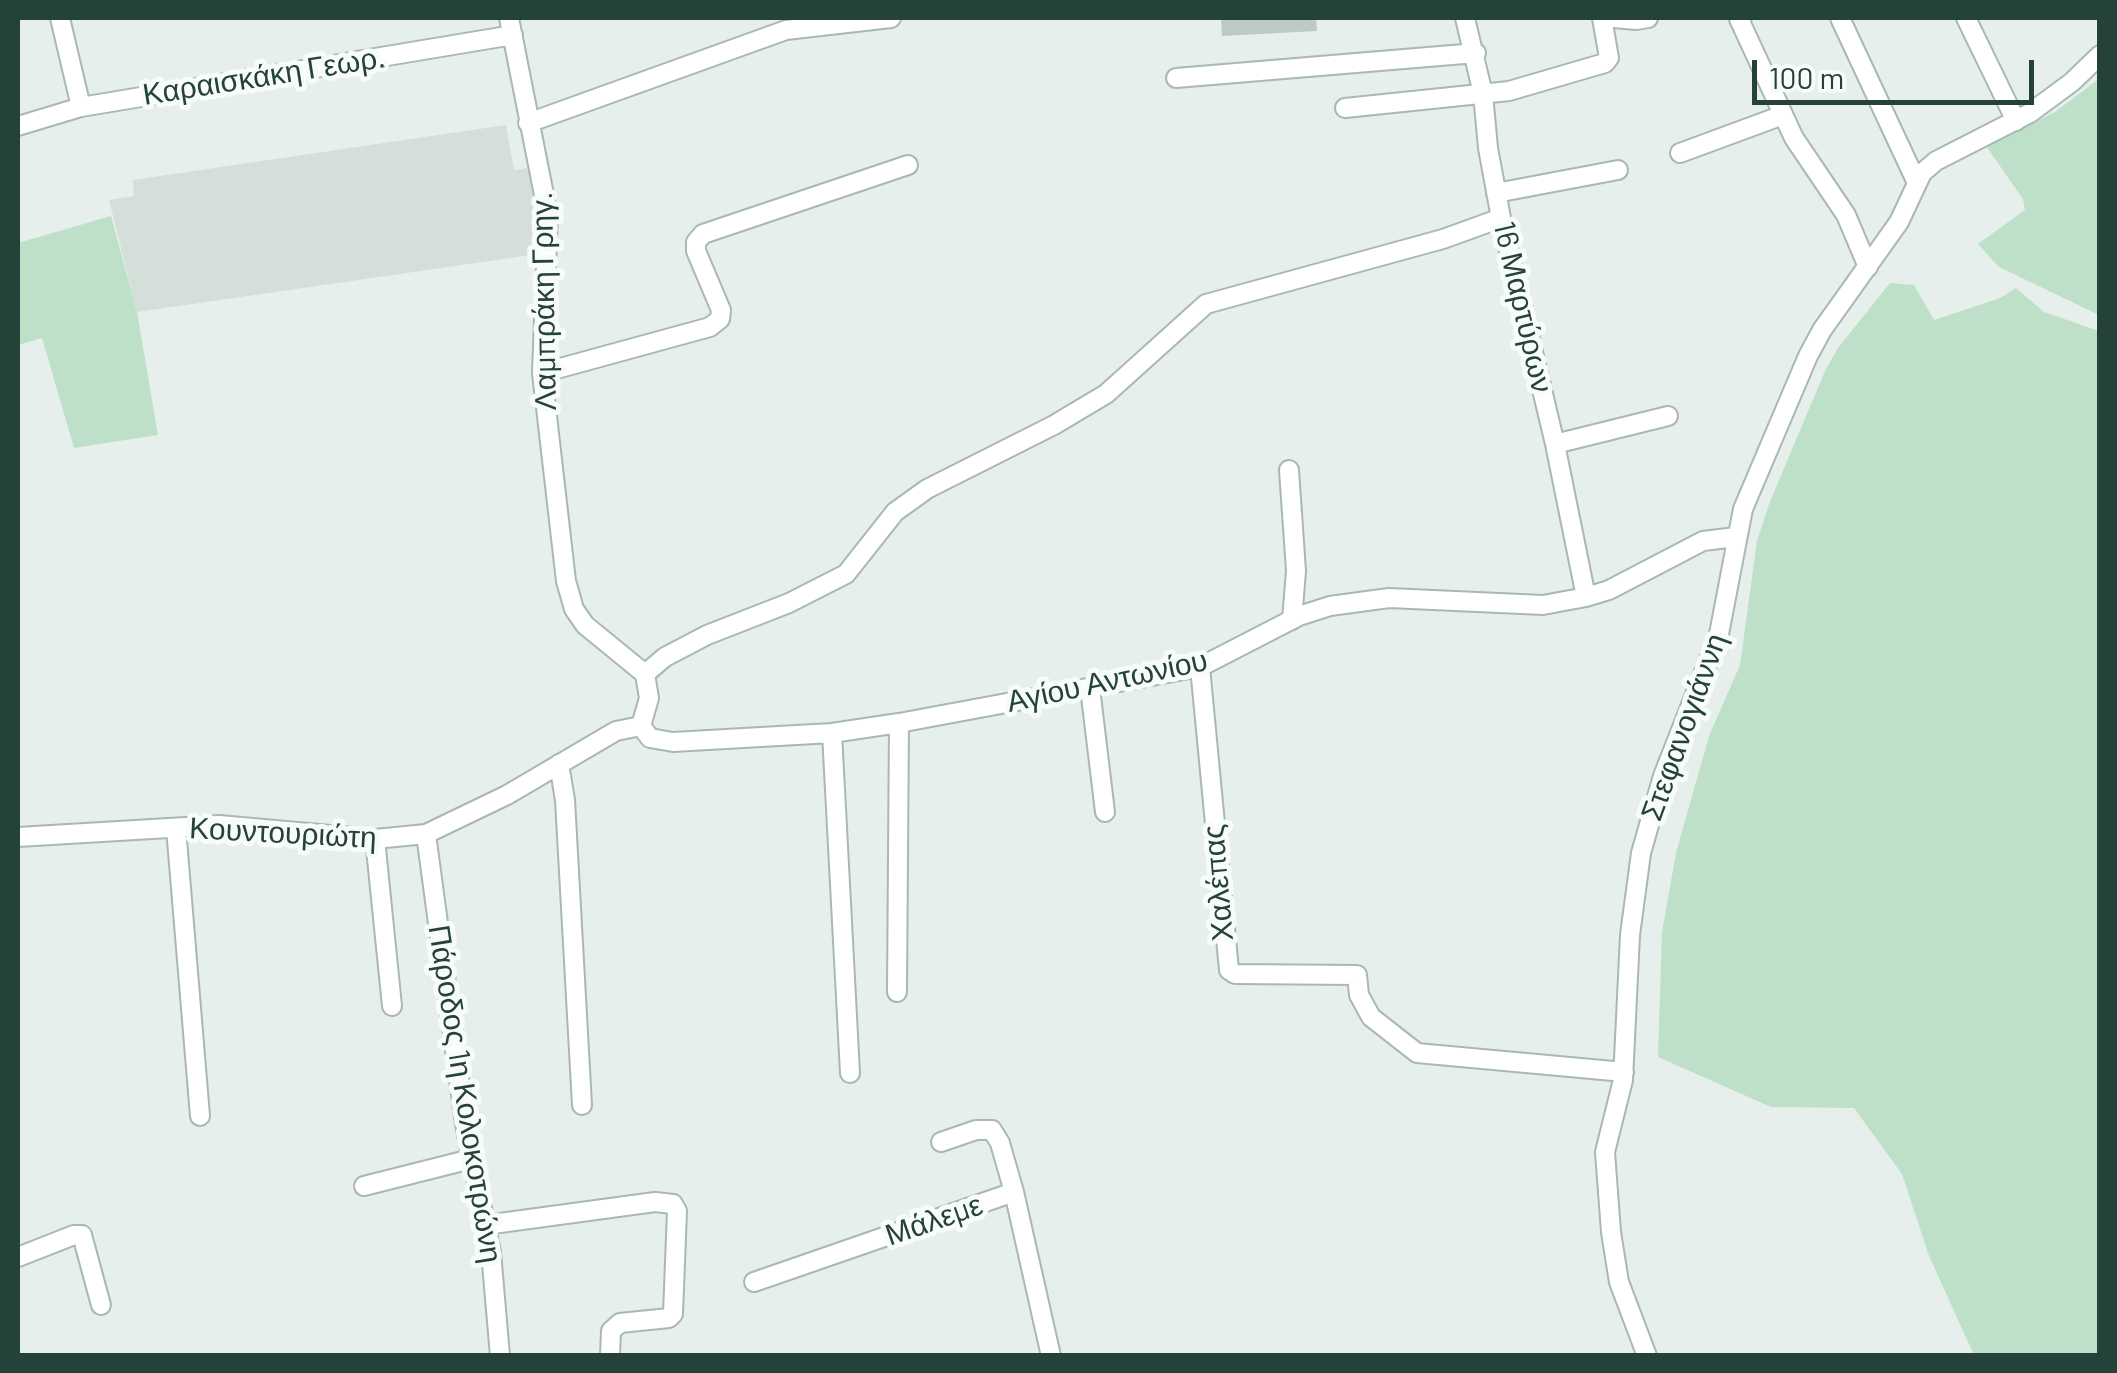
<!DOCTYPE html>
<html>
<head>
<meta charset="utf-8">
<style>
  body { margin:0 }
  #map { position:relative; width:2117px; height:1373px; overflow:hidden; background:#e6efeb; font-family:Barlow,sans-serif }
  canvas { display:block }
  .frame { position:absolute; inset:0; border:20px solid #24423a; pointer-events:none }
  .scale { position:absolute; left:1752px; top:60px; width:282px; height:45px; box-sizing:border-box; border:5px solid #24423a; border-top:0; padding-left:12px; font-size:30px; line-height:35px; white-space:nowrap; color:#24423a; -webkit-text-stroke:8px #f7fbf9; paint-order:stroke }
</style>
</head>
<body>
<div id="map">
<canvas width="2117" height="1373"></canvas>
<div class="frame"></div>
<div class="scale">100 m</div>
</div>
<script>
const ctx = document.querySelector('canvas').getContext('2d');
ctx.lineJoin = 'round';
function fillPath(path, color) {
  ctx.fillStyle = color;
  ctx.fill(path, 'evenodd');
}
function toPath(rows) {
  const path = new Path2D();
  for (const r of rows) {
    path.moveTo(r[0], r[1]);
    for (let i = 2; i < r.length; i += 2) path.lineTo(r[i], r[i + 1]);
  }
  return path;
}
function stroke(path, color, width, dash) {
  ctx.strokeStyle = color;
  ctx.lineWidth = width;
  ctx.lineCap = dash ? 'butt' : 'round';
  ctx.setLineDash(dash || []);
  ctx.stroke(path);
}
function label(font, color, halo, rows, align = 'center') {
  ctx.font = font + ' Barlow,sans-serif';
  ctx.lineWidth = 10;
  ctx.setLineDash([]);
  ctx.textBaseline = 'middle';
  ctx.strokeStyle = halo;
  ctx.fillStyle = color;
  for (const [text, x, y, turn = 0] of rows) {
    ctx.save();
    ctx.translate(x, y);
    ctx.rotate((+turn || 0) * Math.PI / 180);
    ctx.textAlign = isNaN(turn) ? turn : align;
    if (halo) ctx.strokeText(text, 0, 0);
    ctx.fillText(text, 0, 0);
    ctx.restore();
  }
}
fillPath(toPath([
  [506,125,514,170,528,168,536,179,541,206,538,254,137,312,109,200,134,196,133,180]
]), '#d4dfda');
fillPath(toPath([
  [2099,79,2099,315,1999,267,1978,244,2025,210,2023,199,1986,146,2055,112],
  [111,216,137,312,158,435,74,448,42,338,18,345,18,243],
  [1890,283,1914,285,1934,320,2000,298,2016,288,2044,312,2099,331,2099,1355,1974,1355,1929,1256,1902,1174,1854,1108,1771,1107,1658,1057,1662,932,1676,853,1709,736,1740,665,1757,541,1769,504,1825,371,1838,348]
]), '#bfe0c8');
fillPath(toPath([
  [1221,18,1316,18,1317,31,1222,36]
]), '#bbcac4');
const street = toPath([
  [60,18,81,107],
  [509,18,548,215,542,373,566,581,574,609,585,625,645,674,649,698,641,726],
  [1465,18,1483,94,1488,148,1501,218,1555,444,1586,597],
  [1614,18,1636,20,1648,18],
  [1742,18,1739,19,1794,138,1846,215,1868,267],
  [1840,18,1917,183],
  [1966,18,2016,121],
  [1176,78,1476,53],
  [1345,108,1509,91,1605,63,1609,58,1602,18],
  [528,123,786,30,891,18],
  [18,126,81,107,513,35],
  [1680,153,1783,115],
  [1496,193,1618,170],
  [542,373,710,327,720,319,721,310,696,251,696,242,703,234,908,165],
  [1555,444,1668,416],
  [1289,470,1296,571,1292,620],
  [1200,667,1229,970,1235,974,1357,975,1359,995,1371,1017,1417,1053,1624,1072],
  [645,674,665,657,707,635,789,603,846,574,895,512,927,489,1054,425,1106,394,1206,304,1443,239,1501,218],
  [1090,688,1105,812],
  [641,726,650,738,673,742,832,733,899,723,1200,667,1299,616,1330,606,1389,598,1543,605,1586,597,1609,590,1703,541,1736,537],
  [832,733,850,1073],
  [559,764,565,800,582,1105],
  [176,828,200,1116],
  [426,834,465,1124,491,1252,500,1356],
  [18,837,219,825,375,839,426,834,507,795,616,731,641,726],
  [375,839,392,1006],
  [897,992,899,723],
  [941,1142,976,1130,992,1130,1000,1143,1014,1192],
  [364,1186,471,1159],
  [485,1225,655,1202,673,1204,677,1211,673,1314,669,1318,620,1323,611,1331,610,1356],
  [18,1257,74,1235,82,1235,101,1305],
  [754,1282,1014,1192,1051,1356],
  [1647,1356,1619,1282,1611,1232,1605,1152,1623,1080,1630,935,1641,853,1663,776,1719,634,1743,509,1808,356,1822,330,1899,222,1922,173,1936,161,2030,113,2072,82,2100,55]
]);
stroke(street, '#a8b8b2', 22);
stroke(street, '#fff', 18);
label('30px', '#24423a', '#f7fbf9', [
  ["Καραισκάκη Γεωρ.",264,76,-9],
  ["Λαμπράκη Γρηγ.",544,301,-91],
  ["16 Μαρτύρων",1523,307,77],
  ["Αγίου Αντωνίου",1107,681,-12],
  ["Στεφανογιάννη",1684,727,-70],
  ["Κουντουριώτη",283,833,3],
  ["Χαλέπας",1218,883,-95],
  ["Πάροδος 1η Κολοκοτρώνη",465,1094,81],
  ["Μάλεμε",934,1220,-19]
]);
</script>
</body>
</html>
